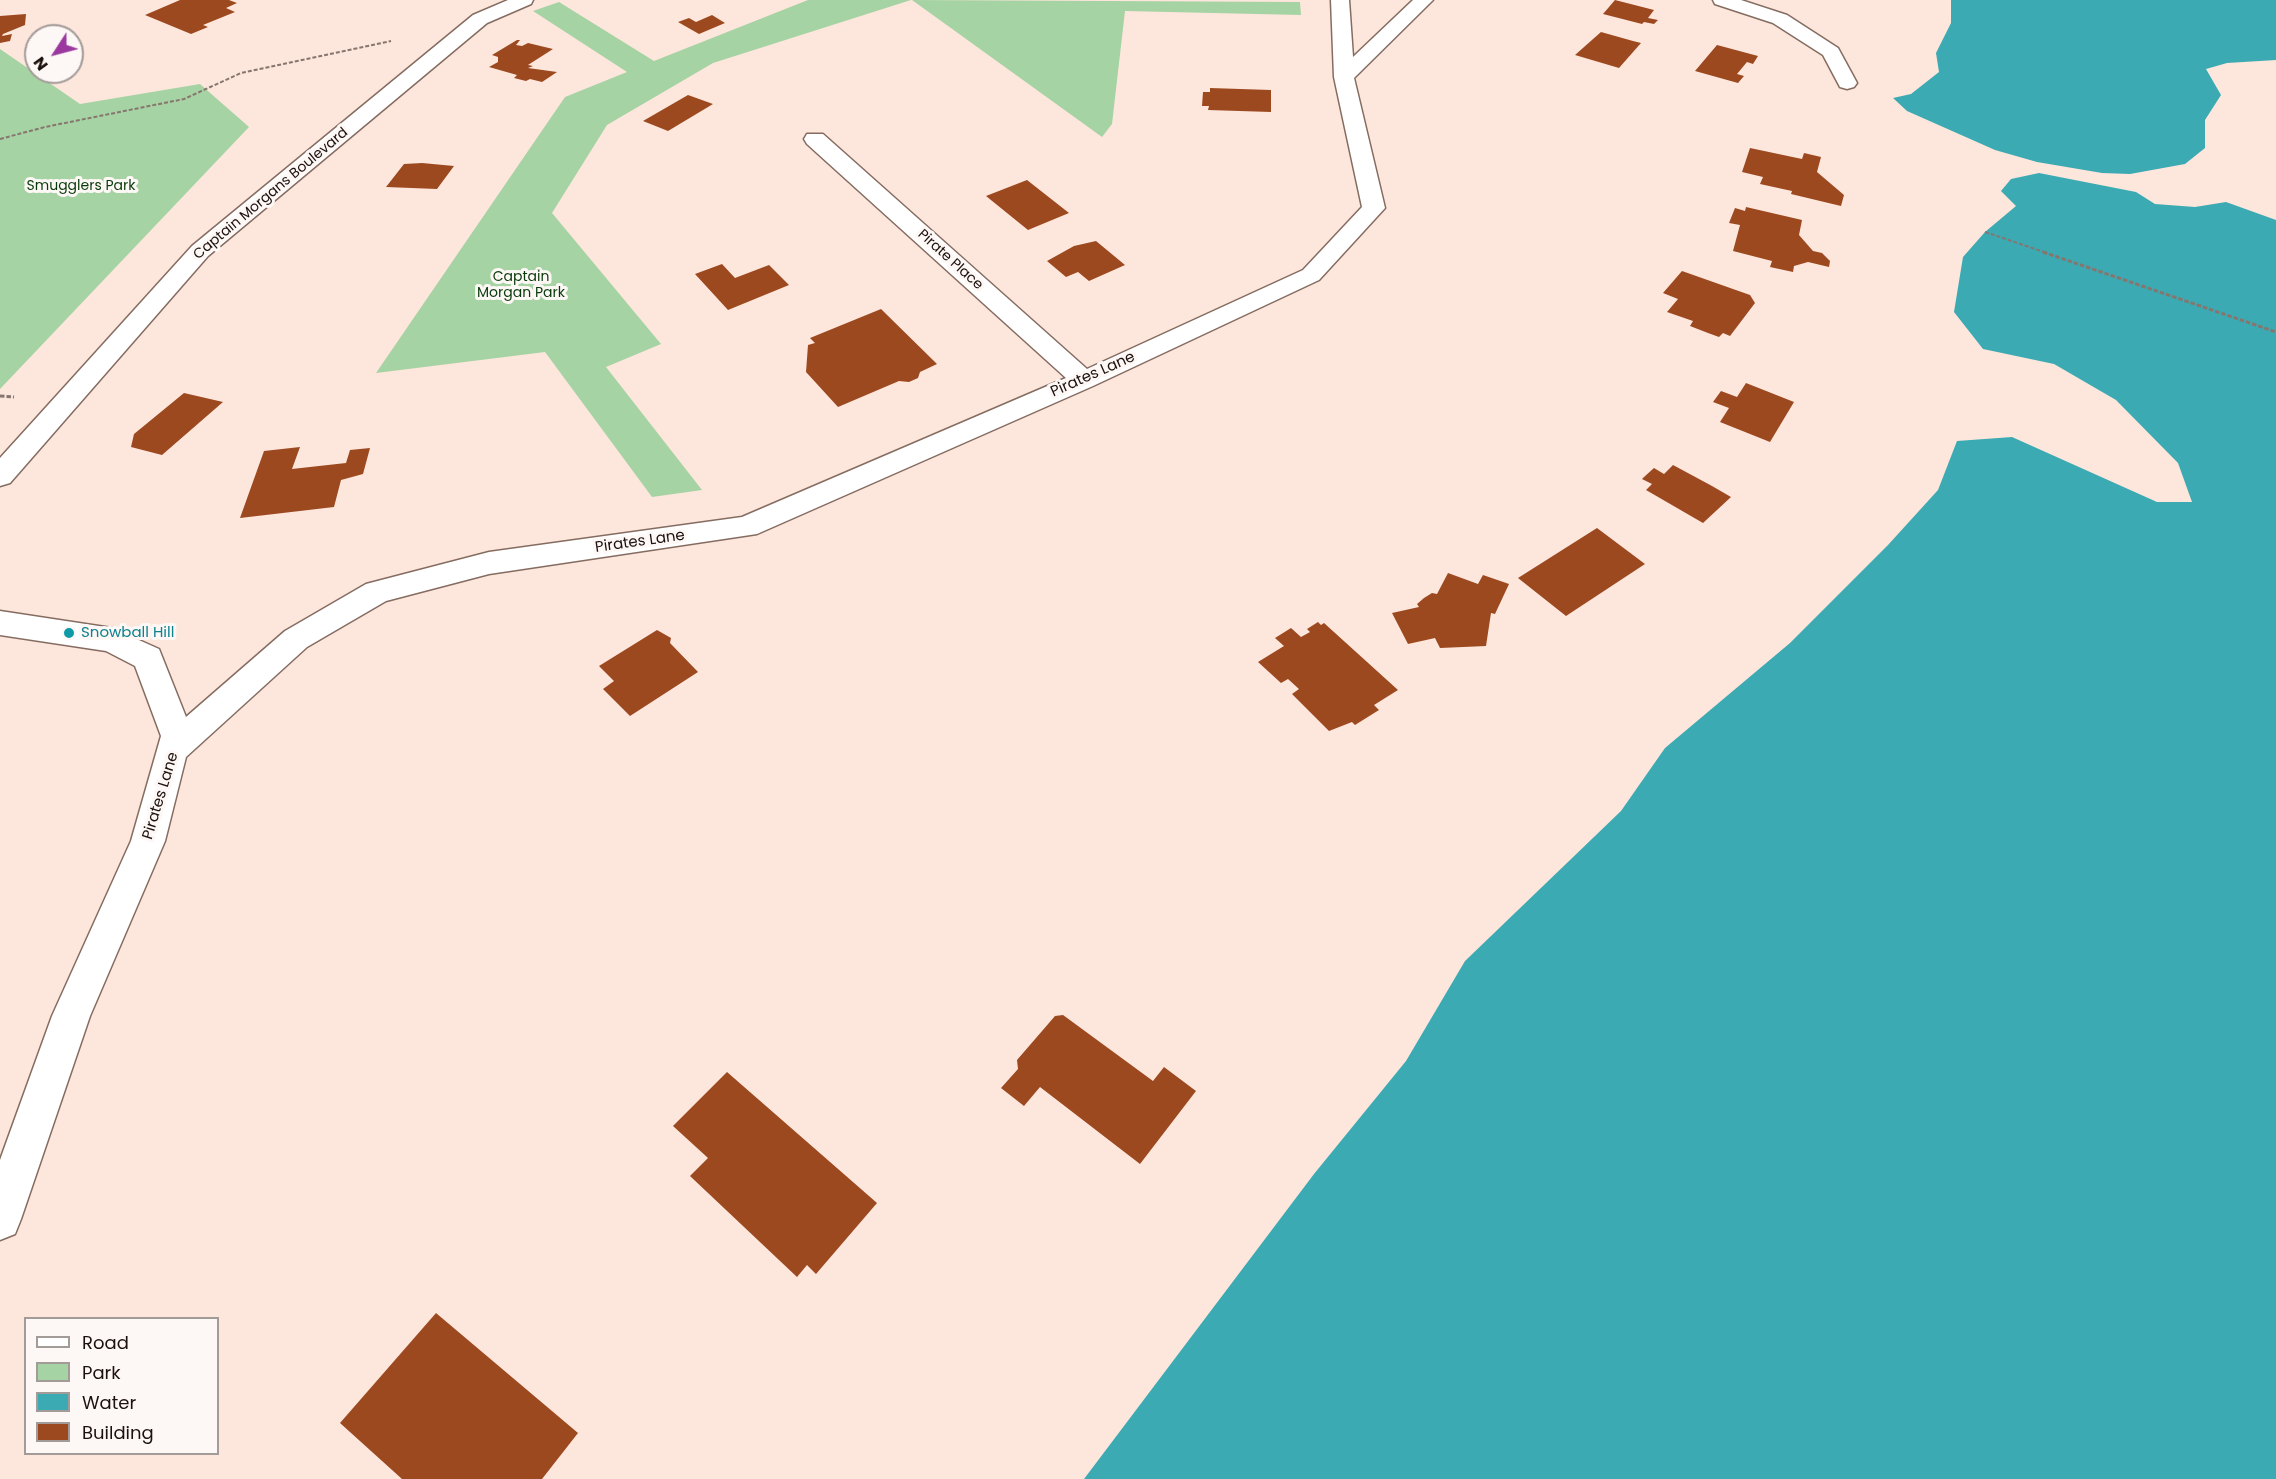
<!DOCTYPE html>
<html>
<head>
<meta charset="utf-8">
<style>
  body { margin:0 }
  #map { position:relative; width:2276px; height:1479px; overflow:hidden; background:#fde6dc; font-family:Poppins,sans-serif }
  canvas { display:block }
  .legend { position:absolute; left:24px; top:1317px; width:195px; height:138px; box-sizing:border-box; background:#fdf7f5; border:2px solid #a39b98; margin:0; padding:8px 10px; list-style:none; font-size:18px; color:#1b110d }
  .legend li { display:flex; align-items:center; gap:12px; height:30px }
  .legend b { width:30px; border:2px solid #a39b98 }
  .north { position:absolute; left:24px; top:24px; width:60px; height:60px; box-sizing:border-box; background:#fdf7f5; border:2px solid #a39b98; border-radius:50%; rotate:234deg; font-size:16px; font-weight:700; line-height:24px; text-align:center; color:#1b110d }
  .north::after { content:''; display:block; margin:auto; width:21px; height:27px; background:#9b389f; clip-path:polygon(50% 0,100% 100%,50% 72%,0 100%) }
</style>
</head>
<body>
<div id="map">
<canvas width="2276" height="1479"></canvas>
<ul class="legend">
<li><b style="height:8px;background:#fff"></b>Road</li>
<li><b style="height:16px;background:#a6d3a3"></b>Park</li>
<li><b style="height:16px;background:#3baab3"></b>Water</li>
<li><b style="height:16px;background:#9c4920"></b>Building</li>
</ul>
<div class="north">N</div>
</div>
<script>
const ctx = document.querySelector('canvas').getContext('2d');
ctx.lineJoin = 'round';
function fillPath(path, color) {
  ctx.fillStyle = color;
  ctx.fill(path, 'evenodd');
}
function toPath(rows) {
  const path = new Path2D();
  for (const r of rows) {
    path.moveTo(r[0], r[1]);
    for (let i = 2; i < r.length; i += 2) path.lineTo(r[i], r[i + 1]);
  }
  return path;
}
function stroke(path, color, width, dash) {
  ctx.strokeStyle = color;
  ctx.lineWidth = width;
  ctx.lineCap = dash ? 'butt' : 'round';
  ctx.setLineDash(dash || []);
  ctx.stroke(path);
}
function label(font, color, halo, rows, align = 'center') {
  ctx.font = font + ' Poppins,sans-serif';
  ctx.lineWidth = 6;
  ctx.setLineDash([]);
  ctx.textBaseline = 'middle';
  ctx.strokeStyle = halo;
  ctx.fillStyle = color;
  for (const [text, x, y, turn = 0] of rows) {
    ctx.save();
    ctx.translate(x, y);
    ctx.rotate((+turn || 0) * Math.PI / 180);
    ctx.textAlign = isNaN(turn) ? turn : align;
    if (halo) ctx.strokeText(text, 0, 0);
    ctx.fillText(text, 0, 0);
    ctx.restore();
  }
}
fillPath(toPath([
  [808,0,911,0,713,63,607,125,552,213,661,344,606,367,702,490,652,497,545,352,376,373,565,97,627,72,533,11,559,2,654,61],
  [912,0,1300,2,1301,15,1125,11,1112,124,1102,137],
  [0,49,80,104,200,84,249,127,0,389]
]), '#a6d3a3');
fillPath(toPath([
  [1951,0,2276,0,2276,60,2227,63,2206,69,2221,95,2205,120,2205,148,2185,164,2130,174,2102,173,2037,162,1995,150,1907,111,1893,98,1911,94,1939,72,1936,53,1951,23],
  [2039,173,2136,192,2155,204,2195,207,2226,202,2276,220,2276,1479,1084,1479,1314,1174,1406,1061,1465,961,1621,811,1665,748,1790,643,1888,545,1938,490,1957,441,2012,437,2157,502,2192,502,2178,463,2116,400,2054,364,1983,349,1954,312,1963,257,1985,232,2016,206,2001,191,2011,179]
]), '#3baab3');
fillPath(toPath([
  [180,0,229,0,237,3,226,8,235,12,203,25,208,27,191,34,145,15],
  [1615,0,1654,10,1648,18,1658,20,1654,24,1644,22,1642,24,1603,14],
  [26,14,25,25,3,34,2,36,12,34,10,41,0,43,0,16],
  [712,15,725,23,699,34,678,22,689,18,696,22],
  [1601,32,1633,41,1641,43,1619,68,1575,55],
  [517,40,520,40,516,45,522,46,528,43,553,49,528,65,533,66,528,68,557,72,542,82,530,79,526,81,514,78,517,75,489,67,498,62,498,57,492,55],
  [1717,45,1758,56,1753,64,1747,62,1737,74,1744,76,1738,83,1695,71],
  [1210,88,1271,90,1271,112,1208,110,1209,106,1202,106,1203,92,1210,92],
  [688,95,713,104,668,131,643,121],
  [1750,148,1802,159,1804,153,1821,157,1817,172,1844,195,1841,206,1791,194,1792,191,1760,184,1763,177,1742,172],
  [422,163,454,166,437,189,386,187,404,164],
  [1027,180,1069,213,1028,230,986,196],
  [1746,207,1802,220,1799,235,1813,251,1822,253,1830,261,1829,267,1808,262,1794,266,1793,272,1770,267,1772,261,1733,251,1740,225,1729,223,1735,208,1745,211],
  [1096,241,1125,265,1089,281,1078,272,1066,277,1047,261,1074,246],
  [722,264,735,278,769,265,789,285,728,310,695,274],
  [1682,271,1750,295,1755,303,1730,336,1723,333,1719,337,1708,333,1690,326,1693,321,1667,312,1678,299,1663,293],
  [881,309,937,364,920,372,918,378,909,382,899,381,838,407,806,372,808,345,815,343,810,338],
  [1746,383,1794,402,1770,442,1720,422,1729,408,1713,402,1721,391,1737,397],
  [184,393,223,402,162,455,131,447,134,434],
  [300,447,292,469,346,463,350,450,370,448,363,474,341,480,334,507,240,518,264,451],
  [1673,465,1712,486,1731,497,1703,523,1646,490,1652,484,1642,479,1644,477,1654,468,1664,474],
  [1597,528,1645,564,1566,616,1518,578],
  [1448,573,1478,584,1483,575,1509,584,1495,614,1491,613,1486,646,1440,648,1435,638,1408,644,1392,613,1419,607,1417,604,1424,598,1432,593,1437,594],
  [1318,622,1321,625,1324,623,1398,690,1374,705,1379,710,1355,725,1352,722,1329,731,1292,694,1299,689,1288,679,1281,683,1258,662,1284,646,1275,638,1291,628,1301,637,1310,632,1307,629],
  [657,630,671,638,670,643,698,672,630,716,603,689,614,681,599,666],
  [1063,1015,1153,1081,1164,1067,1196,1091,1140,1164,1040,1087,1024,1106,1001,1088,1018,1069,1017,1060,1055,1016],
  [727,1072,877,1203,816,1274,807,1265,797,1277,690,1176,708,1158,673,1126],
  [436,1313,578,1433,542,1479,402,1479,340,1423]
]), '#9c4920');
const street = toPath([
  [508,0,533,0,531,4,487,23,208,256,10,483,0,486,0,458,192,246,473,15,508,0],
  [1331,0,1349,0,1353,57,1413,0,1433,0,1354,78,1385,208,1319,280,1093,386,757,534,489,574,386,601,307,647,186,757,165,841,90,1016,21,1219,15,1234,0,1240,0,1160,52,1016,131,841,161,736,135,666,106,651,0,635,0,611,112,628,159,649,186,717,285,631,366,584,489,552,742,517,1066,378,807,144,804,139,807,134,823,134,1087,369,1303,270,1362,207,1334,77,1331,0],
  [1713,0,1741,0,1787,15,1838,48,1857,83,1854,87,1847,89,1840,87,1823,55,1773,23,1715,4,1713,0]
]);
stroke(street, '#856c61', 3);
stroke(toPath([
  [0,139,45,127,184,99,241,73,391,41],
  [1985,232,2047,253]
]), '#86766f', 2, [4, 2]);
stroke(toPath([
  [2043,252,2276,332],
  [0,396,14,397]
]), '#86766f', 3, [4.5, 2]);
fillPath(street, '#fff');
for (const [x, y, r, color] of [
  [69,633,6,"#0f9aa8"]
]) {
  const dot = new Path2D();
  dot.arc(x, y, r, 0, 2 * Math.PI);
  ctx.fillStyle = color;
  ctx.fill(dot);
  stroke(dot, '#fdf7f5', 2);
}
label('14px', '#083b0b', '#fdf7f5', [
  ["Smugglers Park",81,186],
  ["Captain",521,277],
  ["Morgan Park",521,293]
]);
label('14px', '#1b110d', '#fdf7f5', [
  ["Captain Morgans Boulevard",271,194,-40],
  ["Pirate Place",950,260,42]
]);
label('15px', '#1b110d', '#fdf7f5', [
  ["Pirates Lane",1093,375,-24],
  ["Pirates Lane",640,542,-8],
  ["Pirates Lane",161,796,-73]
]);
label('15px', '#0d838f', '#fdf7f5', [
  ["Snowball Hill",81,633]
], 'left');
</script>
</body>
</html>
